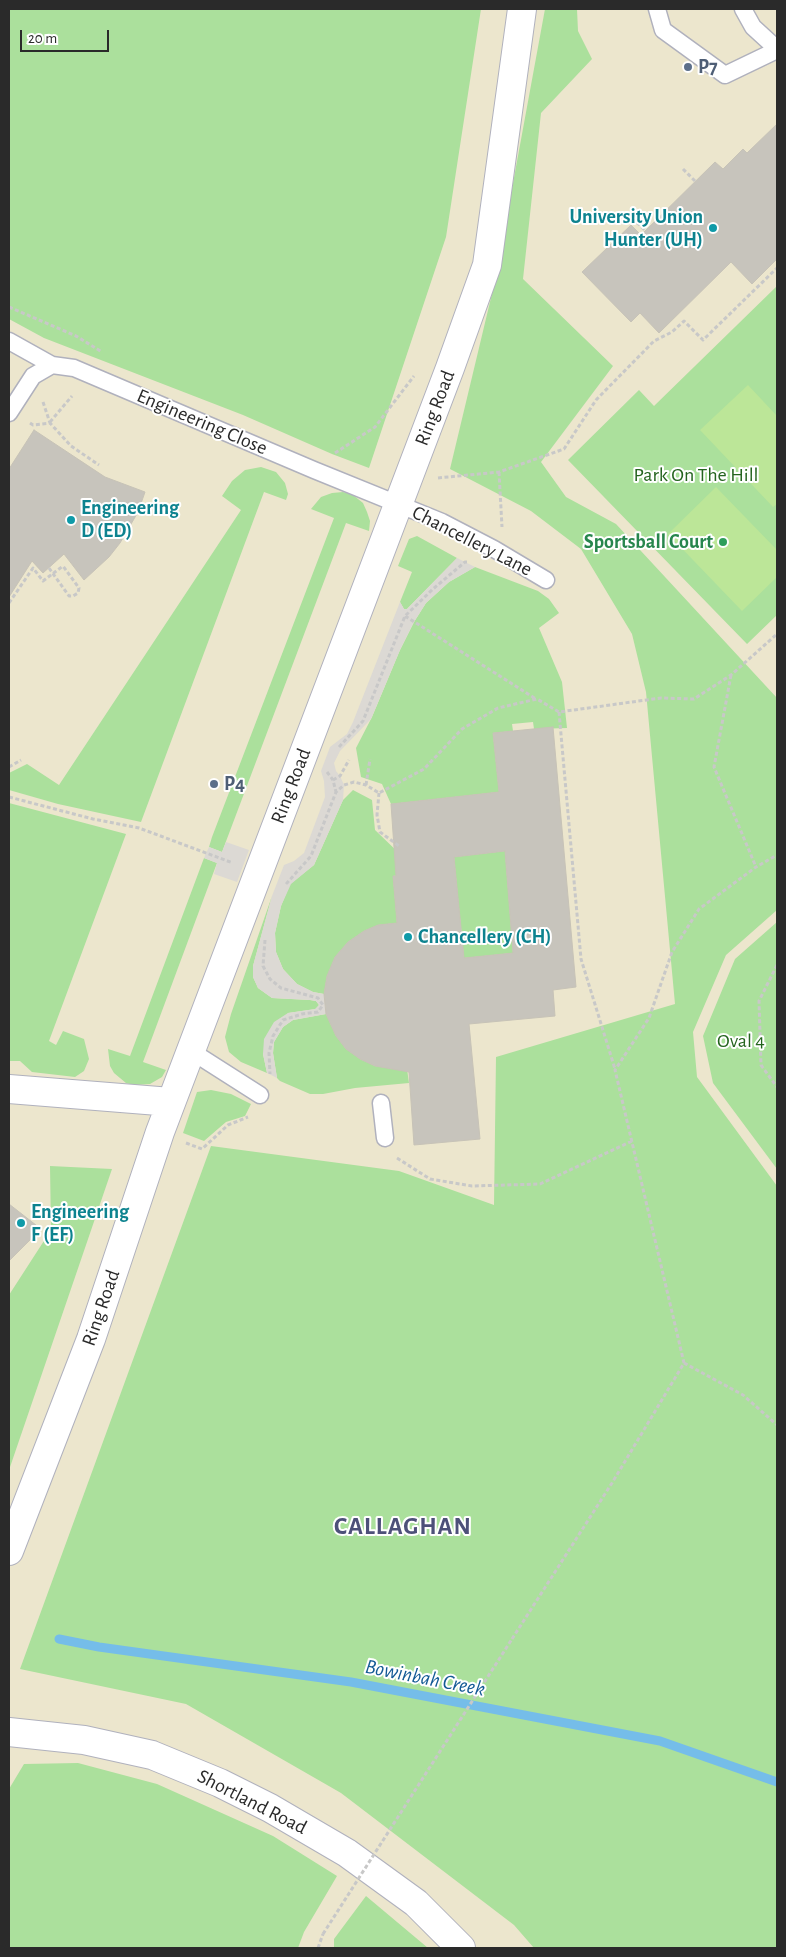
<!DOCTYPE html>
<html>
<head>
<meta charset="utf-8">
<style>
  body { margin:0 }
  #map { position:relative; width:786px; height:1957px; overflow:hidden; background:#ece7dd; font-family:"Alegreya Sans",sans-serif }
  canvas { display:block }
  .frame { position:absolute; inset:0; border:10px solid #2a2a2a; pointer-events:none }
  .scale { position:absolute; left:20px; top:30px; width:89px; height:22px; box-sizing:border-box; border:2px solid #2a2a2a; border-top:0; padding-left:6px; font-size:15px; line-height:18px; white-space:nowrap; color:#2a2a2a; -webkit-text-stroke:4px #fff; paint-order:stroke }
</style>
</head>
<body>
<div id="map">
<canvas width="786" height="1957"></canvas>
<div class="frame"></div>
<div class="scale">20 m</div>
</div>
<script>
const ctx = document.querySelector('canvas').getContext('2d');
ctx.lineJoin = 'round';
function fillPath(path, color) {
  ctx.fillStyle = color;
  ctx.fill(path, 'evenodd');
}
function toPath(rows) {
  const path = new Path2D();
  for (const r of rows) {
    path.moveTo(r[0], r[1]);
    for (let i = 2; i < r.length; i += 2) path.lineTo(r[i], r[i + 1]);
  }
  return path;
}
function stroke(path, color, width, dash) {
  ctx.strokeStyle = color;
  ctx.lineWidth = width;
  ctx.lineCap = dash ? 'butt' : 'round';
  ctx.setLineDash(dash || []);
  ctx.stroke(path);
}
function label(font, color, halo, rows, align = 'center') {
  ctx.font = font + ' "Alegreya Sans",sans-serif';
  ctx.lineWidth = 4;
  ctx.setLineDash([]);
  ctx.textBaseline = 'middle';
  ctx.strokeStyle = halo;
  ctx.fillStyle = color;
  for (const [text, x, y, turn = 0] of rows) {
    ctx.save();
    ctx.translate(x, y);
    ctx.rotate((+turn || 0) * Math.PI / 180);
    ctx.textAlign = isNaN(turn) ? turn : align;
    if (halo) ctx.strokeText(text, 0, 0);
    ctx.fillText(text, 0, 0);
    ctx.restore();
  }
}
fillPath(toPath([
  [9,9,777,9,777,1948,9,1948]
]), '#ece6cd');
fillPath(toPath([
  [9,9,481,9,446,237,369,468,332,454,243,415,44,338,9,319],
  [545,9,577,9,578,31,592,59,541,113,523,279,613,366,541,462,566,497,616,524,777,698,777,910,726,955,693,1032,697,1077,777,1186,777,1948,534,1948,514,1925,341,1793,186,1704,20,1669,211,1146,399,1171,494,1205,496,1057,675,1004,646,692,632,634,581,549,531,511,450,469,495,281],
  [777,286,777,615,747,644,568,460,639,390,654,406],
  [261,467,276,472,285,483,288,494,286,500,264,492,141,822,58,804,9,790,9,773,27,764,59,785,241,510,222,496,232,481,245,470],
  [343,492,353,495,363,503,367,512,370,521,369,531,346,523,222,852,209,847,212,837,334,518,311,509,321,497,332,493],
  [417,536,457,558,407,609,404,609,400,602,412,572,398,566,409,539],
  [475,567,538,591,549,599,559,613,539,628,562,682,567,728,534,729,533,722,512,724,513,731,493,733,499,792,391,804,382,784,361,777,356,748,372,717,400,650,414,622,426,603,449,582],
  [353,790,372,800,375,830,403,857,403,875,393,876,397,923,378,925,364,931,348,942,335,957,327,976,324,994,313,992,297,984,283,969,276,952,275,933,281,906,290,884,314,865,343,800],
  [9,803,126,834,49,1041,56,1045,63,1031,84,1039,89,1059,84,1071,75,1077,32,1072,20,1061,9,1061],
  [505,851,513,953,464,958,454,857],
  [204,858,217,863,143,1062,166,1070,162,1077,150,1084,134,1085,126,1083,114,1073,110,1066,108,1049,130,1056],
  [272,896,253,966,253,977,258,988,272,998,310,1000,316,1001,319,1005,316,1009,288,1013,263,1054,267,1073,241,1062,229,1052,225,1037,231,1014],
  [777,922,777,1169,713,1083,703,1036,735,959],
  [326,1014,336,1036,346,1049,360,1059,375,1066,394,1069,407,1069,409,1083,355,1088,323,1094,310,1094,280,1081,277,1078,273,1053,274,1042,283,1027,293,1020],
  [211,1090,231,1094,251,1104,245,1116,226,1122,204,1141,183,1133,197,1092],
  [50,1166,112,1169,9,1470,9,1295,51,1230],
  [78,1763,157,1784,273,1836,337,1876,304,1932,298,1948,9,1948,9,1789,24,1764],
  [366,1896,428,1948,334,1948,334,1939]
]), '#abe09c');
fillPath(toPath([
  [748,385,777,416,777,504,773,507,700,430],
  [716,487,777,550,777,577,742,611,668,534]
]), '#bce698');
fillPath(toPath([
  [457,558,475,567,449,582,426,603,414,622,400,650,371,719,340,751,334,763,336,771,340,776,344,785,343,800,314,865,291,884,281,906,275,933,276,952,283,969,297,984,313,992,324,994,326,1014,293,1020,283,1027,274,1042,273,1053,277,1078,267,1073,263,1054,264,1039,274,1022,288,1013,315,1009,319,1005,316,1001,310,1000,272,998,258,988,253,977,253,966,272,896,284,865,294,861,304,853,325,797,324,781,321,771,330,747,347,734,353,722,400,602,404,609,407,609],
  [226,842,249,850,237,882,214,874,217,863,204,858,209,847,222,852]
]), '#dcd9d4');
stroke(toPath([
  [59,1639,99,1647,351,1682,660,1741,777,1782]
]), '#75bde9', 9);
const building = toPath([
  [777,124,777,259,752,284,731,262,659,333,640,313,631,322,582,272,631,225,641,235,715,162,723,169,743,149,747,153,777,124],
  [34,430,105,477,145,492,138,512,120,543,109,557,84,580,64,554,43,573,32,561,9,597,9,469,34,430],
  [553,727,576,987,553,990,555,1016,469,1024,480,1139,414,1145,409,1072,375,1066,360,1059,346,1049,336,1036,326,1014,324,994,327,976,335,957,348,942,364,931,378,925,397,923,393,876,396,876,391,804,499,792,493,733,553,727],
  [505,851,513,953,464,958,454,857,505,851],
  [9,1204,41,1229,9,1261,9,1204]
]);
fillPath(building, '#c7c4bc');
stroke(building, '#c7c3b7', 1);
const lane = toPath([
  [657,9,663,30,725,75,777,50],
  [743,9,753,27,777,49],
  [9,341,52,365,74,368,314,470,442,522,494,549,546,580],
  [9,413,33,376,52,365],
  [191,1051,260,1095],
  [381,1103,385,1138]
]);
const street = toPath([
  [9,1089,171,1102],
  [9,1551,91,1339,160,1132,450,368,487,265,522,9],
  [9,1732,84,1740,152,1755,220,1783,270,1808,347,1853,416,1903,461,1948]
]);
stroke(lane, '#b0b1bd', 19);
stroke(street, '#b0b1bd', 30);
stroke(toPath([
  [683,169,695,181],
  [632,218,645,230],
  [9,307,76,336,102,352],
  [43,402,50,423],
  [50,422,72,396],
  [30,423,33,425,50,423,71,446,99,465],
  [335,453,375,427,414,376],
  [499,472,502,527],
  [438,478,499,472,564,449,596,400,654,341,672,332,684,321,703,340,777,268],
  [9,603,33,568,43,581,63,566],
  [405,616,536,699],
  [731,675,714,767,756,867],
  [559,712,581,959,615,1069],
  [339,747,363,721,405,616,433,589,465,562,467,562],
  [9,767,21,760],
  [327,772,333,780,336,792],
  [333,780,340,776,349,760],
  [366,785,370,759],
  [379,793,377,815,380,832,399,846],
  [9,797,93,819,139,828,233,863],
  [286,882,287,883,311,856,336,792,344,785,354,782,366,785,379,793,424,769,462,729,498,708,537,699,559,712,661,698,694,699,731,675,777,634],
  [265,940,263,966,270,979,281,988,318,998,323,1005,318,1012,302,1014,283,1020,273,1036,269,1053,270,1074],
  [777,965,759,1001,761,1065,777,1087],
  [186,1143,202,1149,228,1125,248,1117],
  [397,1158,430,1179,472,1186,540,1184,632,1141],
  [684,1363,743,1395,777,1425],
  [512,1639,612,1483,684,1363,615,1070,649,1018,672,952,699,909,756,867,777,855],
  [318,1948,323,1934]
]), '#c8c8c8', 3, [4, 2.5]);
stroke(lane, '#fff', 16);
stroke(street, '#fff', 28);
stroke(toPath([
  [49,568,69,596,73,596,78,593,79,588,63,566],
  [323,1934,512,1639]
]), '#c8c8c8', 3, [4, 2.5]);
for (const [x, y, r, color] of [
  [688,67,5,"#5c6f8a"],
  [713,228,5,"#0f9aa8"],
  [71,520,5,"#0f9aa8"],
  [723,542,5,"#2e9e5b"],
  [214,784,5,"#5c6f8a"],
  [408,937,5,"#0f9aa8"],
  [21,1223,5,"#0f9aa8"]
]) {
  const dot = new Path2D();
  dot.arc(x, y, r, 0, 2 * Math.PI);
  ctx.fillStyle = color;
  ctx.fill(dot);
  stroke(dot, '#fff', 2);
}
label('bold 20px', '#4e5e75', '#fff', [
  ["P7",698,67],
  ["P4",224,784]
], 'left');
label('bold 20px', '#0d838f', '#fff', [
  ["University Union",703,217,"right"],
  ["Hunter (UH)",703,240,"right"],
  ["Engineering",81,508],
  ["D (ED)",81,531],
  ["Chancellery (CH)",418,937],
  ["Engineering",31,1212],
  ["F (EF)",31,1235]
], 'left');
label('20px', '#2a2a2a', '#fff', [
  ["Ring Road",435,408,-69],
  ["Engineering Close",202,422,23],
  ["Chancellery Lane",472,541,27],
  ["Ring Road",291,786,-69],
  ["Ring Road",101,1308,-71],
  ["Shortland Road",252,1802,27]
]);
label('20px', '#24641e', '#fff', [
  ["Park On The Hill",696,475],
  ["Oval 4",741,1041]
]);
label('bold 20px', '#27864d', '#fff', [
  ["Sportsball Court",713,542]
], 'right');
label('italic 21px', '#145a95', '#fff', [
  ["Bowinbah Creek",425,1678,11]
]);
ctx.letterSpacing = '1px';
label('bold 25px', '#4d5079', '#fff', [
  ["CALLAGHAN",403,1526]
]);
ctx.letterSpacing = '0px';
</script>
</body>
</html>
